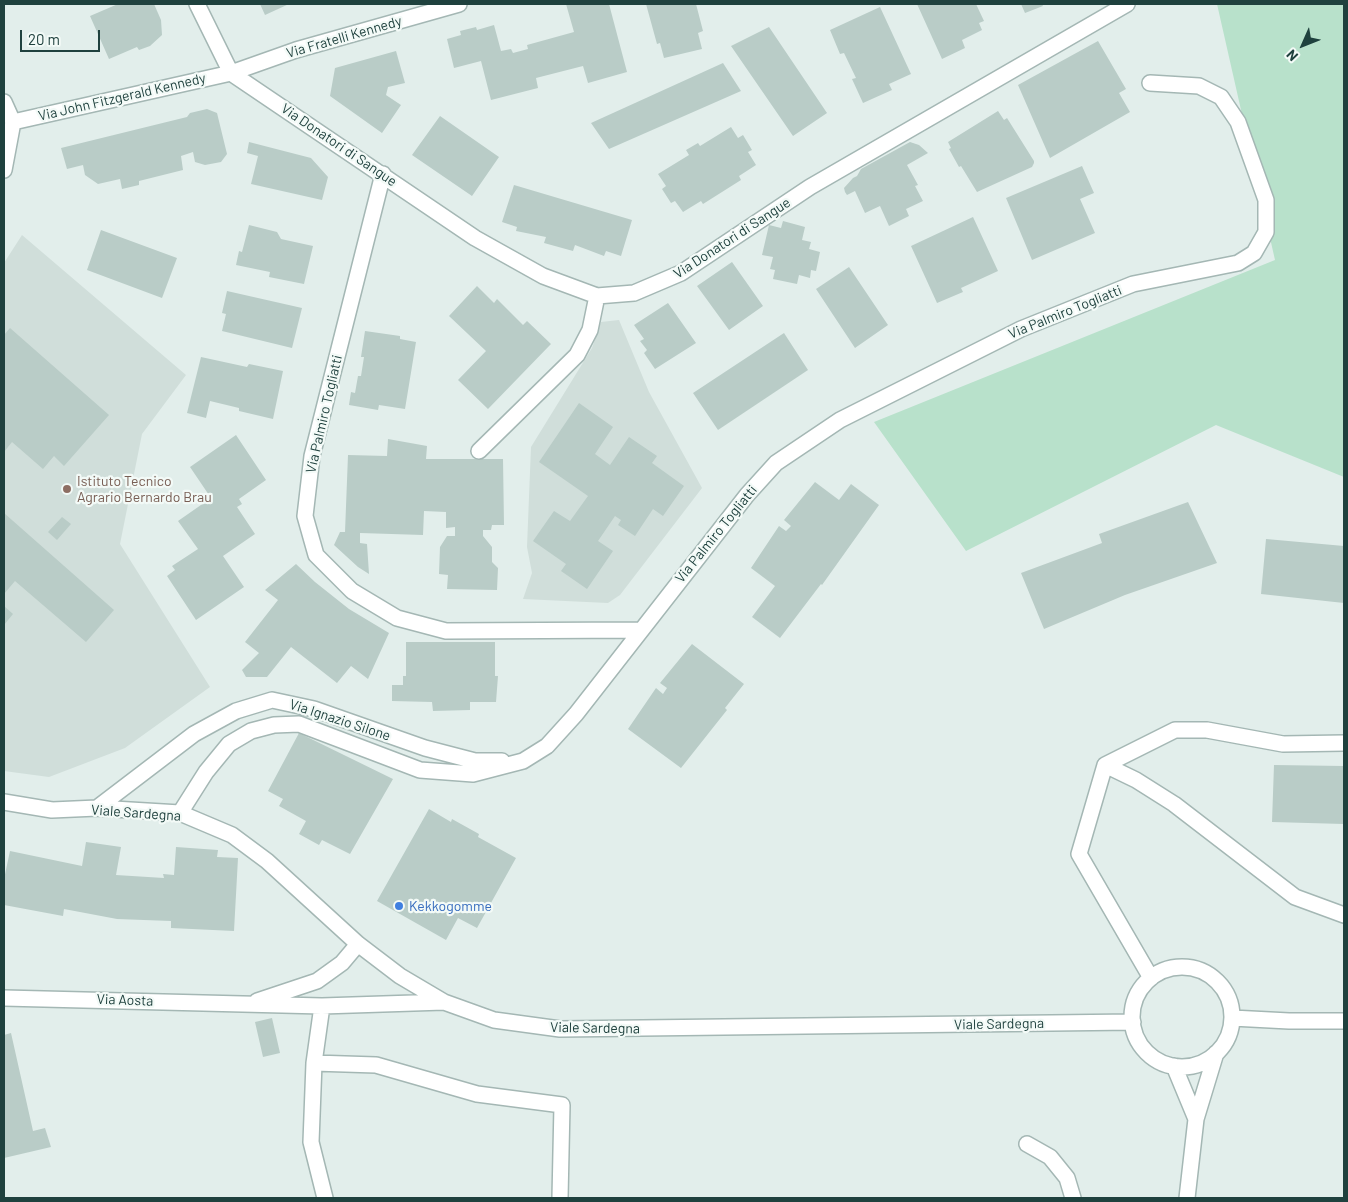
<!DOCTYPE html>
<html>
<head>
<meta charset="utf-8">
<style>
  body { margin:0 }
  #map { position:relative; width:1348px; height:1202px; overflow:hidden; background:#e2eeeb; font-family:Barlow,sans-serif }
  canvas { display:block }
  .frame { position:absolute; inset:0; border:5px solid #1f413e; pointer-events:none }
  .north { position:absolute; left:1278px; top:20px; width:50px; height:50px; -webkit-text-stroke:4px #f3faf7; paint-order:stroke; rotate:226deg; font-size:14px; font-weight:700; line-height:20px; text-align:center; color:#1f413e }
  .north::after { content:''; display:block; margin:auto; width:18px; height:22px; background:#1f413e; clip-path:polygon(50% 0,100% 100%,50% 72%,0 100%) }
  .scale { position:absolute; left:20px; top:30px; width:80px; height:22px; box-sizing:border-box; border:2px solid #1f413e; border-top:0; padding-left:6px; font-size:15px; line-height:18px; white-space:nowrap; color:#1f413e; -webkit-text-stroke:4px #f3faf7; paint-order:stroke }
</style>
</head>
<body>
<div id="map">
<canvas width="1348" height="1202"></canvas>
<div class="frame"></div>
<div class="north">N</div>
<div class="scale">20 m</div>
</div>
<script>
const ctx = document.querySelector('canvas').getContext('2d');
ctx.lineJoin = 'round';
function fillPath(path, color) {
  ctx.fillStyle = color;
  ctx.fill(path, 'evenodd');
}
function toPath(rows) {
  const path = new Path2D();
  for (const r of rows) {
    if (r.length === 3) {
      path.moveTo(r[0] + r[2], r[1]);
      path.arc(r[0], r[1], r[2], 0, 2 * Math.PI);
      continue;
    }
    path.moveTo(r[0], r[1]);
    for (let i = 2; i < r.length; i += 2) path.lineTo(r[i], r[i + 1]);
  }
  return path;
}
function stroke(path, color, width, dash) {
  ctx.strokeStyle = color;
  ctx.lineWidth = width;
  ctx.lineCap = dash ? 'butt' : 'round';
  ctx.setLineDash(dash || []);
  ctx.stroke(path);
}
function label(font, color, halo, rows, align = 'center') {
  ctx.font = font + ' Barlow,sans-serif';
  ctx.lineWidth = 4.5;
  ctx.setLineDash([]);
  ctx.textBaseline = 'middle';
  ctx.strokeStyle = halo;
  ctx.fillStyle = color;
  for (const [text, x, y, turn = 0] of rows) {
    ctx.save();
    ctx.translate(x, y);
    ctx.rotate((+turn || 0) * Math.PI / 180);
    ctx.textAlign = isNaN(turn) ? turn : align;
    if (halo) ctx.strokeText(text, 0, 0);
    ctx.fillText(text, 0, 0);
    ctx.restore();
  }
}
fillPath(toPath([
  [22,235,186,375,142,434,120,544,210,687,125,748,49,777,4,771,4,263],
  [619,320,649,392,702,488,620,595,608,603,523,599,532,573,527,547,531,447,592,348,601,322]
]), '#d0deda');
fillPath(toPath([
  [1217,4,1344,4,1344,477,1216,425,966,551,874,422,1275,260]
]), '#b8e1cb');
fillPath(toPath([
  [118,4,154,4,161,20,162,35,150,46,139,50,137,47,109,59,90,16],
  [260,4,289,4,265,15],
  [566,4,609,4,627,72,588,83,583,66,536,78,538,88,491,100,481,61,454,68,447,39,461,35,460,31,476,27,477,30,494,25,501,51,511,49,513,53,528,49,527,45,574,32],
  [646,4,696,4,703,31,698,33,702,49,664,58,660,43,657,44],
  [917,4,976,4,984,21,979,23,982,30,962,40,965,48,942,59],
  [1021,4,1042,4,1043,6,1025,13],
  [880,7,911,74,889,84,892,90,863,103,852,79,856,78,844,53,840,54,830,30],
  [769,27,827,113,793,136,731,46],
  [1098,41,1126,89,1119,93,1130,112,1050,158,1018,85],
  [396,51,405,83,388,87,386,95,401,105,382,133,330,96,335,68],
  [723,63,741,91,609,149,591,123],
  [207,109,217,113,227,154,221,162,205,165,195,162,193,152,181,156,183,170,139,181,139,185,122,189,120,179,98,184,85,175,83,165,67,169,61,148,187,117,190,113],
  [998,111,1004,120,1007,118,1034,161,1034,163,1032,167,977,192,961,166,959,167,949,149,951,148,948,142],
  [440,116,499,157,472,196,412,155],
  [731,127,738,138,743,135,752,150,748,152,756,165,739,176,741,180,703,204,701,201,683,212,675,201,671,203,662,189,666,186,658,174,689,155,686,150,698,143,700,146],
  [249,142,311,158,328,177,322,200,251,184,258,156,247,153],
  [910,142,919,145,928,153,907,165,918,185,915,186,923,201,906,209,909,216,889,226,880,206,865,213,855,191,847,195,845,192,844,188,853,178,857,176,861,169],
  [1082,166,1094,193,1080,199,1095,233,1032,260,1006,198],
  [514,185,632,220,621,256,606,251,604,256,575,245,573,251,544,243,546,237,516,231,517,227,502,222],
  [973,217,998,271,961,288,963,292,937,303,911,246],
  [783,221,805,227,802,240,811,242,809,249,820,252,816,271,811,270,810,278,799,275,797,284,773,279,775,270,770,269,773,257,762,255,769,225,781,228],
  [249,225,277,232,281,239,313,246,304,284,269,277,270,272,236,265,239,251,242,252],
  [101,230,177,258,162,298,87,270],
  [732,262,763,306,729,330,697,286],
  [849,267,888,325,855,348,816,289],
  [477,286,494,303,497,299,523,325,527,321,551,344,488,409,458,380,486,351,449,316],
  [227,291,302,308,292,348,222,331,226,314,222,313],
  [668,303,696,343,655,369,644,353,647,350,640,341,644,339,634,325],
  [10,328,109,415,64,466,54,456,43,469,12,442,4,452,4,335],
  [365,331,400,336,400,339,416,342,405,409,379,405,378,410,349,405,351,392,355,393,358,376,361,376,364,357,361,357],
  [784,333,808,370,718,430,693,393],
  [201,357,247,367,249,364,283,371,273,419,239,411,239,408,210,401,206,418,187,413],
  [579,403,613,427,595,454,610,465,629,437,657,456,652,463,684,486,663,516,653,509,635,536,618,525,621,520,615,516,598,541,613,551,587,589,561,571,566,564,533,541,554,511,570,521,588,496,539,462],
  [236,435,266,480,239,499,242,504,237,507,255,534,223,556,244,587,196,620,167,576,175,570,172,566,198,549,178,521,211,498,190,467],
  [388,439,427,446,426,459,503,459,504,525,492,525,491,530,483,530,483,536,492,547,492,562,498,568,497,590,447,589,448,575,439,574,440,547,447,536,455,536,455,527,446,528,446,512,424,511,423,535,360,533,360,543,367,544,369,574,358,567,334,545,340,532,345,532,348,455,387,456],
  [815,482,839,500,851,484,879,505,822,585,821,584,780,638,752,617,775,586,751,568,779,526,786,531,791,526,784,520],
  [1188,502,1217,563,1125,595,1044,629,1021,573,1102,543,1099,534],
  [4,513,114,610,86,642,15,581,4,594],
  [62,517,71,524,57,540,48,532],
  [1266,539,1344,546,1344,603,1261,594],
  [296,564,315,582,349,609,389,633,368,679,351,666,337,683,291,647,267,677,246,677,242,670,259,653,245,642,278,600,265,590],
  [4,606,13,614,4,625],
  [406,642,495,642,495,676,498,676,496,702,470,702,470,710,433,711,432,702,392,701,392,685,403,685,403,676,406,676],
  [692,644,744,684,725,708,727,710,681,768,628,729,656,688,663,694,667,688,660,683],
  [299,733,393,779,350,854,322,840,319,845,299,834,306,821,279,806,283,799,268,791],
  [1274,765,1344,766,1344,824,1272,822],
  [429,809,451,822,452,819,479,834,478,837,516,858,477,928,458,918,446,940,377,901],
  [86,842,121,847,116,875,164,878,163,874,174,875,176,847,218,850,217,857,238,858,234,931,171,928,171,921,117,919,64,909,63,916,4,905,4,879,10,851,82,866],
  [272,1018,280,1053,263,1057,255,1022],
  [11,1033,33,1131,45,1128,51,1147,4,1158,4,1035]
]), '#b9ccc7');
const minor = toPath([
  [197,4,231,73],
  [231,73,475,238,543,276,597,296,634,293,681,273,810,187,1127,4],
  [4,102,13,122,4,170],
  [13,122,231,73,296,50,459,4],
  [383,174,312,456,305,516,316,555,352,591,397,618,446,631,640,630],
  [479,451,577,355,590,330,597,296],
  [1105,765,1136,780,1174,804,1295,897,1344,915],
  [4,802,52,810,97,808,180,813,232,835,267,861,358,944,400,976,444,1002,494,1020,560,1029,1133,1022],
  [97,808,194,734,236,711,272,700,314,709,425,748,475,761,502,761],
  [180,813,206,772,229,744,251,731,274,725,299,724,420,770,473,774,523,761,547,746,576,714,747,495,776,463,840,420,1021,329,1133,284,1238,263,1254,253,1266,232,1266,200,1238,122,1221,97,1199,86,1150,83],
  [1182,1017,50],
  [1151,978,1079,854,1105,765,1175,730,1207,730,1283,744,1344,743],
  [4,998,322,1006,444,1002],
  [257,1001,317,981,342,963,358,944],
  [322,1006,314,1063,311,1142,325,1198],
  [1232,1018,1289,1021,1344,1021],
  [314,1063,376,1065,477,1094,562,1105,560,1198],
  [1174,1066,1196,1119],
  [1027,1144,1050,1157,1067,1178,1073,1198],
  [1187,1198,1196,1119,1216,1053]
]);
stroke(minor, '#a4b7b4', 18);
stroke(minor, '#fff', 15);
for (const [x, y, r, color] of [
  [67,489,5,"#8d6e63"],
  [399,906,5,"#3f7fe0"]
]) {
  const dot = new Path2D();
  dot.arc(x, y, r, 0, 2 * Math.PI);
  ctx.fillStyle = color;
  ctx.fill(dot);
  stroke(dot, '#f3faf7', 2);
}
label('14px', '#1f413e', '#f3faf7', [
  ["Via Fratelli Kennedy",344,37,-16],
  ["Via John Fitzgerald Kennedy",122,97,-13],
  ["Via Donatori di Sangue",339,145,34],
  ["Via Donatori di Sangue",732,238,-33],
  ["Via Palmiro Togliatti",1065,312,-22],
  ["Via Palmiro Togliatti",324,414,-77],
  ["Via Palmiro Togliatti",716,534,-51],
  ["Via Ignazio Silone",340,720,18],
  ["Viale Sardegna",136,813,4],
  ["Via Aosta",125,1000,2],
  ["Viale Sardegna",999,1024,-1],
  ["Viale Sardegna",595,1028,1]
]);
label('14px', '#785e54', '#f3faf7', [
  ["Istituto Tecnico",77,481],
  ["Agrario Bernardo Brau",77,497]
], 'left');
label('14px', '#366cbe', '#f3faf7', [
  ["Kekkogomme",409,906]
], 'left');
</script>
</body>
</html>
